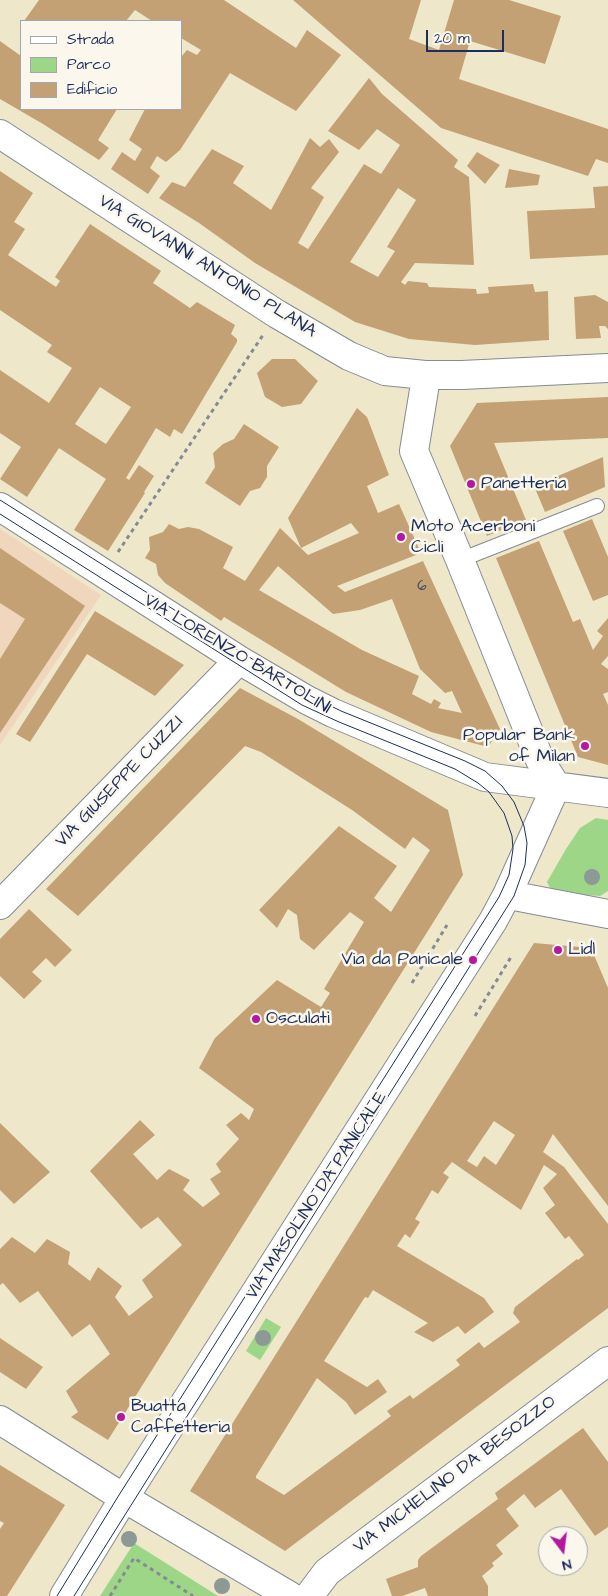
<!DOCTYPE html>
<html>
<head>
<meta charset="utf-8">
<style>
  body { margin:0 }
  #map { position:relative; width:608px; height:1596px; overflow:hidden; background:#eee7ca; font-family:"Architects Daughter",sans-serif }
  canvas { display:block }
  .legend { position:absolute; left:20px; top:20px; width:162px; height:90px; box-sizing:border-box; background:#fbf7ec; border:1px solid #a1a7b3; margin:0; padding:6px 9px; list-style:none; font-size:15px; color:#1b2f5e }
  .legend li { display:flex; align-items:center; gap:10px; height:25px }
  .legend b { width:25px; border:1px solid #a1a7b3 }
  .north { position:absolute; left:538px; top:1526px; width:50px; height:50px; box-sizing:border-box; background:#fbf7ec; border:1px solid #a1a7b3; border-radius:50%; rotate:165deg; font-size:14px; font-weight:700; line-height:20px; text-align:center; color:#1b2f5e }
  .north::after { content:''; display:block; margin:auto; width:18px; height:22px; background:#b5179e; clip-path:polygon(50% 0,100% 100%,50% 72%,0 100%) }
  .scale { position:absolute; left:426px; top:30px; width:78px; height:22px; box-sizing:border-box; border:2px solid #1b2f5e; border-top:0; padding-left:6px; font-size:15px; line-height:18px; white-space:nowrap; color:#1b2f5e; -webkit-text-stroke:4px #fbf7ec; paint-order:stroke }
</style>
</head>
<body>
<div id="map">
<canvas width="608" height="1596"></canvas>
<ul class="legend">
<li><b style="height:6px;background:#fff"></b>Strada</li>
<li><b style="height:14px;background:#9ed688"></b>Parco</li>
<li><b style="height:14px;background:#c4a174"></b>Edificio</li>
</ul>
<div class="north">N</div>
<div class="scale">20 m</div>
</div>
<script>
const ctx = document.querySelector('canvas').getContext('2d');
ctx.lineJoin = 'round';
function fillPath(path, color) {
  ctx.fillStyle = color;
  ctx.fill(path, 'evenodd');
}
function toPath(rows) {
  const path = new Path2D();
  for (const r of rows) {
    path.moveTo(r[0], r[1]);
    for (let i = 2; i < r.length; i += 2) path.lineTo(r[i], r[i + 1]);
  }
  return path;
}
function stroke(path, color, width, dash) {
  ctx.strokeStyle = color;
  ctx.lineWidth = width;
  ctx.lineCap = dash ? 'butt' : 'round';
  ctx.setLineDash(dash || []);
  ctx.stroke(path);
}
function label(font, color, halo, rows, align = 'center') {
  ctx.font = font + ' "Architects Daughter",sans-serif';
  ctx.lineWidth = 5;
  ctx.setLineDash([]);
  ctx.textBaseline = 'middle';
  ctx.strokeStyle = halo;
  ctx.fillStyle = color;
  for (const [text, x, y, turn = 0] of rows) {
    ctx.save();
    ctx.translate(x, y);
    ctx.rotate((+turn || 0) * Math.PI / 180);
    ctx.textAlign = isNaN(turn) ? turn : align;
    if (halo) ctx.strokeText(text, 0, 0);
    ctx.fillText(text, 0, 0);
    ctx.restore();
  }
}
fillPath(toPath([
  [0,529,101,595,0,745]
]), '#efd6bc');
fillPath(toPath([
  [596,818,608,820,608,891,600,896,561,893,551,890,547,882,566,849,580,828],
  [266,1318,281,1327,260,1360,246,1351],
  [134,1543,218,1596,100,1596]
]), '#9ed688');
fillPath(toPath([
  [39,0,224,0,296,48,307,30,341,55,296,111,230,73,180,150,166,162,157,156,150,168,160,176,148,194,111,169,122,152,135,161,142,149,129,140,145,109,181,109,181,57,187,50,197,55,201,50,181,38,181,21,152,21,135,10,126,21,24,21],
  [293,0,421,0,409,39,439,50,454,0,509,0,561,16,545,64,470,41,459,79,608,129,608,163,596,159,588,176,441,128],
  [0,41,21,56,21,109,117,109,98,140,109,148,99,160,43,124,0,99],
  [369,78,382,94,458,160,454,167,469,177,474,265,415,263,401,282,405,285,408,281,427,283,429,287,476,289,477,294,489,293,488,287,533,284,535,292,548,291,549,340,475,345,409,339,355,322,255,263,199,223,159,198,172,182,185,187,212,149,244,166,233,183,271,210,310,138,320,147,329,139,339,152,311,188,324,197,298,243,308,249,364,164,381,174,400,145,377,129,359,150,328,131],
  [398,188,416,200,387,247,395,251,378,277,350,262],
  [477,152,500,165,485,184,467,166],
  [509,169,540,175,538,185,505,188],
  [0,171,33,193,14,222,25,229,8,255,56,287,60,281,55,277,90,224,161,271,153,283,190,308,197,302,235,325,231,334,237,339,237,342,182,434,174,429,170,437,156,428,126,478,129,480,139,465,154,476,144,492,145,493,108,551,74,530,106,479,59,448,27,497,0,479,21,447,0,433,0,370,49,403,72,368,47,352,52,345,0,310],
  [100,387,131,407,106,444,75,424],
  [608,186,608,255,530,259,527,211,595,208,593,187],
  [595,295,608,302,608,329,605,326,599,326,601,338,576,339,574,297],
  [272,359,295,359,318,381,301,404,282,407,265,397,257,373],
  [608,397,608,438,494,443,526,520,487,536,450,446,477,403],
  [357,408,367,417,389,475,367,486,378,513,399,504,421,553,337,586,345,592,423,561,500,729,488,747,431,732,346,692,224,617,221,621,165,583,158,575,156,564,145,558,150,550,149,537,163,532,169,524,179,529,188,527,199,529,233,547,223,568,245,581,280,528,308,555,359,533,351,523,301,548,288,518],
  [278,566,333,614,360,610,392,599,420,669,445,693,452,691,462,713,438,708,441,703,434,699,431,704,412,694,419,676,362,650,259,590],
  [244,424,279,447,267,466,267,477,260,488,250,491,240,506,205,483,215,467,213,453,223,444,234,439],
  [603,457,605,487,545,512,534,486],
  [592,519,608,557,608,595,593,601,563,531],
  [539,541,573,622,580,619,593,650,603,636,597,631,608,618,608,656,601,664,608,669,608,692,603,694,608,705,608,765,578,757,496,558],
  [0,548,85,606,0,733,0,659,25,619,0,603],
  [95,611,184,665,155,696,87,654,30,742,16,734],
  [240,688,298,719,448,810,463,875,108,1440,71,1417,78,1412,66,1391,110,1354,90,1324,72,1337,38,1291,20,1303,3,1283,0,1285,0,1249,12,1237,35,1253,47,1239,70,1252,68,1264,90,1281,98,1267,122,1286,115,1297,129,1316,153,1297,142,1280,182,1245,158,1217,141,1229,90,1171,140,1120,155,1135,133,1154,157,1180,169,1169,190,1180,183,1190,203,1207,220,1194,210,1179,221,1172,216,1164,239,1139,226,1125,241,1113,249,1120,254,1109,199,1068,215,1038,277,980,321,1007,330,993,324,989,364,922,350,912,314,950,300,939,297,915,288,909,277,928,259,910,339,826,397,866,374,898,391,912,430,850,413,837,405,849,352,810,261,752,245,746,78,916,46,889],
  [29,909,72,950,55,967,46,958,32,972,42,981,24,999,0,976,0,939],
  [534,943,591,948,608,988,608,1206,553,1134,543,1152,564,1167,608,1224,608,1308,285,1551,190,1491],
  [494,1121,515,1135,496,1165,484,1156,477,1167,467,1161],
  [452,1162,521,1210,544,1165,557,1174,543,1188,555,1205,545,1213,565,1239,569,1236,584,1255,578,1260,577,1259,515,1307,513,1313,520,1322,484,1348,479,1342,456,1360,460,1365,413,1399,410,1395,387,1411,391,1416,284,1495,256,1478,256,1476,317,1378,346,1402,355,1415,387,1392,378,1379,367,1387,324,1361,365,1297,368,1298,373,1290,428,1323,414,1332,433,1342,458,1326,465,1334,494,1312,484,1298,397,1246,405,1234,410,1238,420,1222,415,1219,432,1190,438,1194,449,1177,443,1173],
  [0,1123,50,1172,14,1204,0,1190],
  [0,1338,43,1367,26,1389,0,1372],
  [583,1428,608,1462,608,1527,595,1536,561,1489,535,1508,524,1494,506,1509,519,1526,496,1545,503,1554,492,1563,494,1566,482,1576,488,1586,488,1596,428,1596,425,1588,402,1596,392,1596,386,1579,418,1567,418,1560,421,1556,498,1499,495,1493],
  [0,1465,65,1505,7,1596,0,1596,0,1529,4,1523,0,1521]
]), '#c4a174');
const service = toPath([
  [460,560,597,506]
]);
const minor = toPath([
  [0,134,277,314,349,356,385,371,425,375,462,375,608,368],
  [425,375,424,390,414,451,460,560,540,760,556,786],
  [0,507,239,660,307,700,333,713,485,777,608,793],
  [508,893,514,896,608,914],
  [0,905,239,660],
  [0,1420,124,1498,290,1596],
  [64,1596,124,1498,493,921,508,893,556,786],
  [309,1596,327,1572,608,1361]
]);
stroke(service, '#848b94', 16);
stroke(minor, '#848b94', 30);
stroke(toPath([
  [118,552,263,335],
  [412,983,447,925],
  [475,1016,511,957],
  [110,1596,134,1558,193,1596]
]), '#848b94', 3, [4, 4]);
stroke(service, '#fff', 14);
stroke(minor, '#fff', 28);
stroke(toPath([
  [0,500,311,696,341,711,465,761,485,771,502,786,514,802,524,826,527,843,525,865,514,896,74,1596],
  [0,514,302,705,339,722,455,769,478,783,489,792,504,813,512,836,513,849,509,875,499,897,119,1495,57,1596]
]), '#1b2f5e', 1);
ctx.fillStyle = '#8c9994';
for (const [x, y] of [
  [592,877],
  [263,1338],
  [129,1539],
  [222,1586]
]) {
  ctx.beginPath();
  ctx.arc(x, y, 8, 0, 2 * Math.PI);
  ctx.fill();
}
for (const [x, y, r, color] of [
  [471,484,5,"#b5179e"],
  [401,537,5,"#b5179e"],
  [585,746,5,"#b5179e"],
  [558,950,5,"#b5179e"],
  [473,960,5,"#b5179e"],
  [256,1019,5,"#b5179e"],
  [121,1417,5,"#b5179e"]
]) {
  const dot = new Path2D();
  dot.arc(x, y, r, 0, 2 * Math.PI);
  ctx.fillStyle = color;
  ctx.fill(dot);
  stroke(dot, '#fbf7ec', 2);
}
label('15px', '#454c64', null, [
  ["6",422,587]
]);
label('18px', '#1b2f5e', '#fbf7ec', [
  ["VIA GIOVANNI ANTONIO PLANA",207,267,32],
  ["VIA LORENZO BARTOLINI",237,655,31],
  ["VIA GIUSEPPE CUZZI",120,782,-46],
  ["VIA MASOLINO DA PANICALE",317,1196,-57],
  ["VIA MICHELINO DA BESOZZO",455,1475,-37]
]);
label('18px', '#1b2f5e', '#fbf7ec', [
  ["Panetteria",481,484],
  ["Moto Acerboni",411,527],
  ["Cicli",411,548],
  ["Popular Bank",575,736,"right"],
  ["of Milan",575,757,"right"],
  ["Lidl",568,950],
  ["Via da Panicale",463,960,"right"],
  ["Osculati",266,1019],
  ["Buatta",131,1407],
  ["Caffetteria",131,1428]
], 'left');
</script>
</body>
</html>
